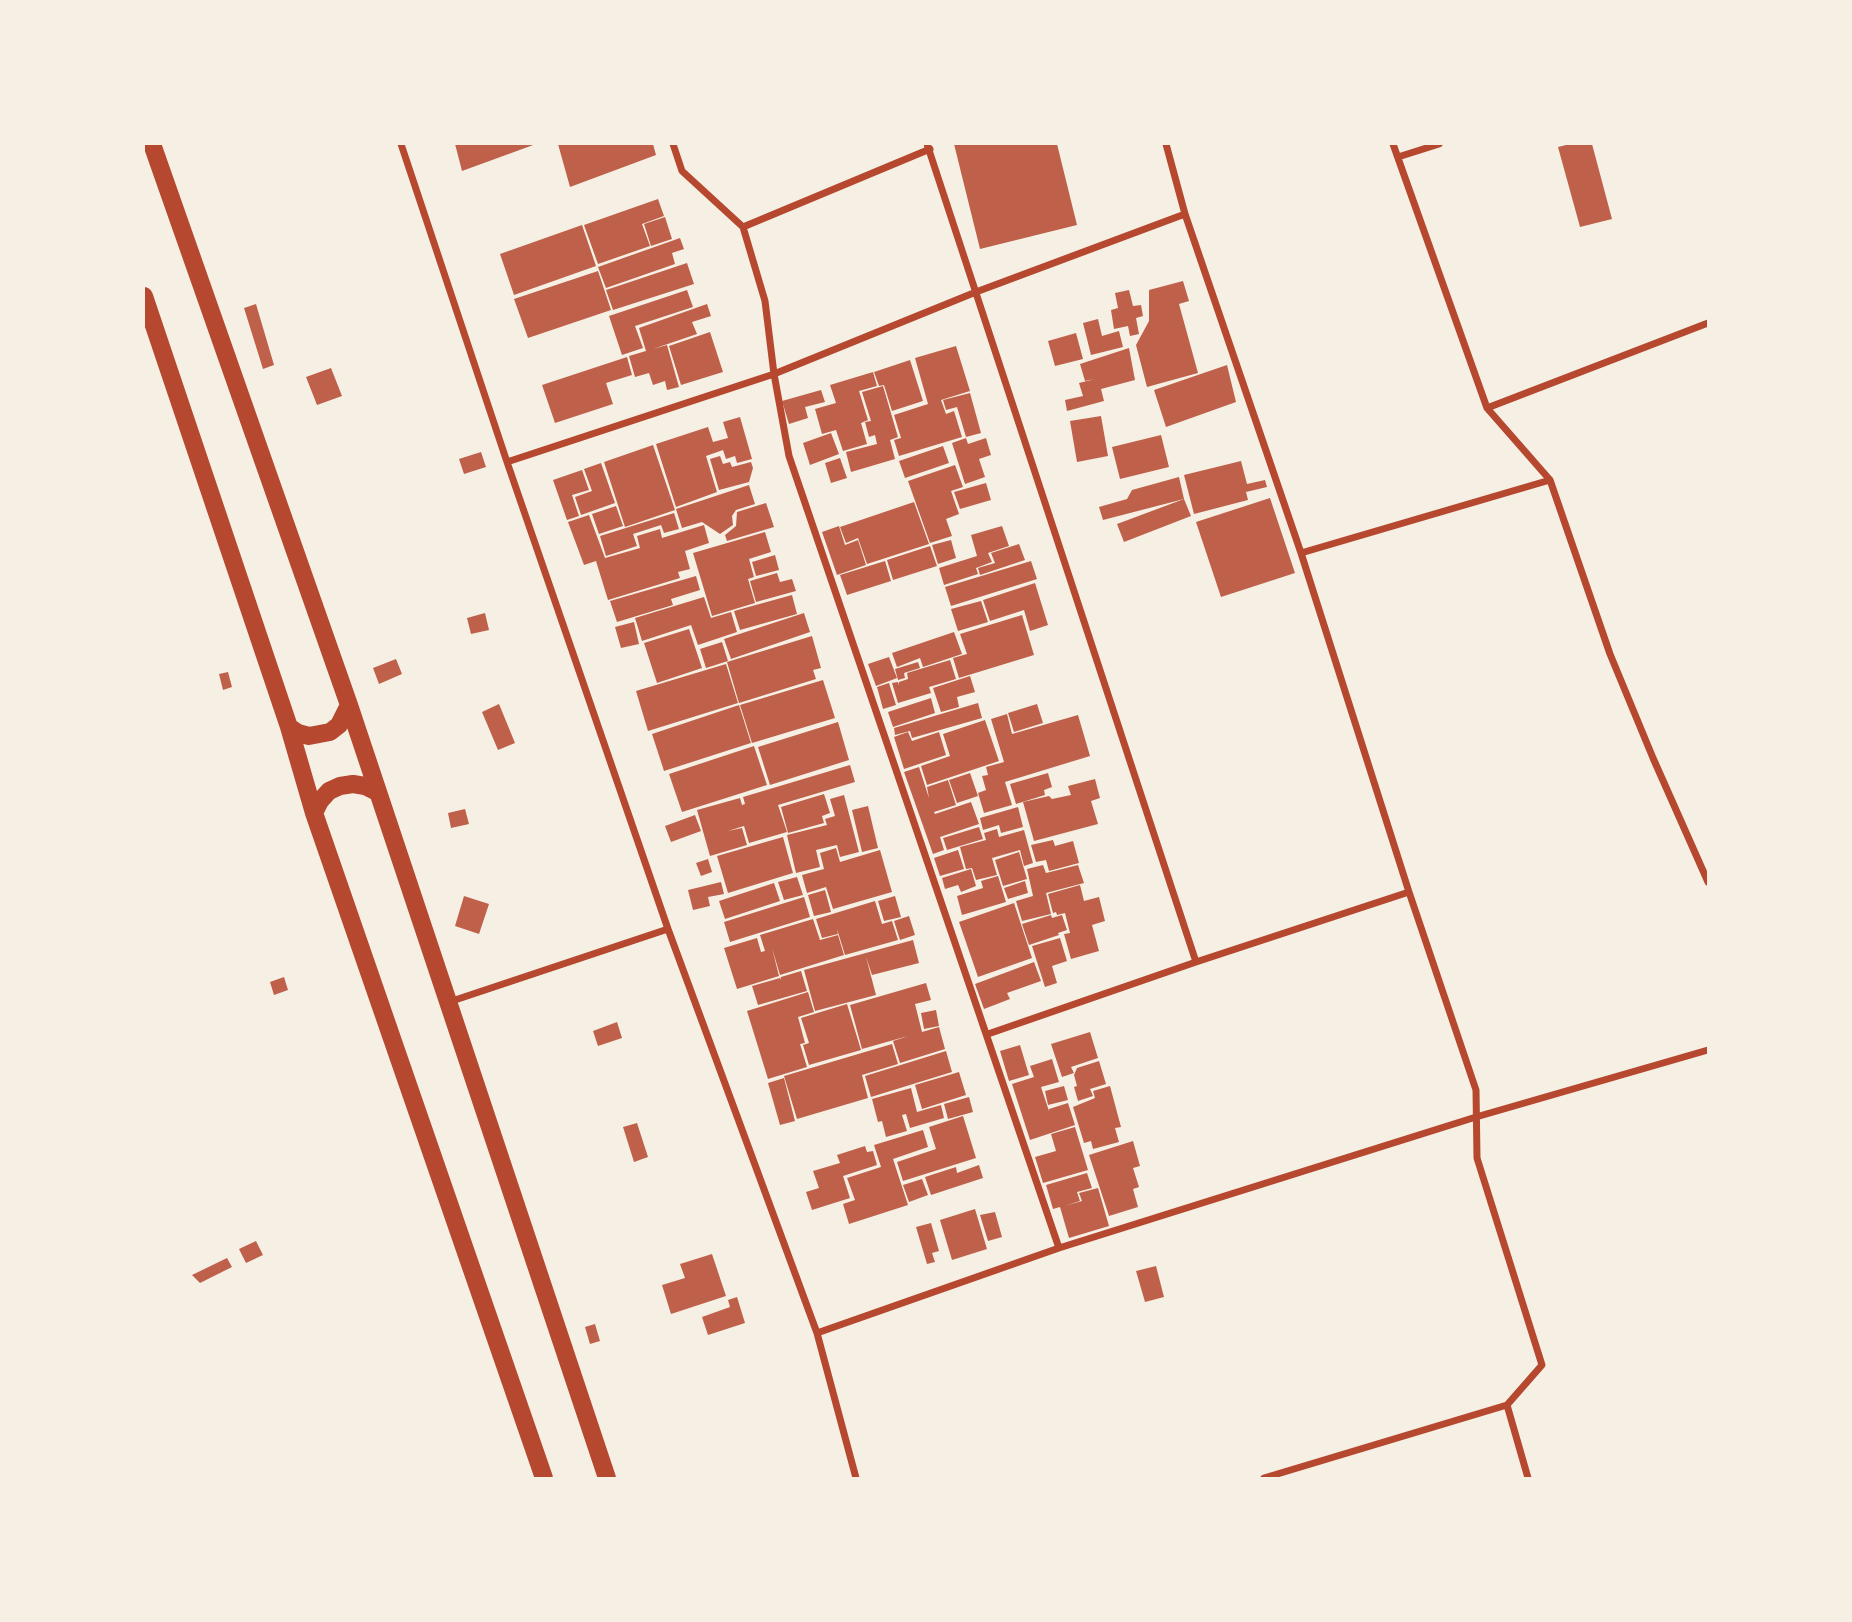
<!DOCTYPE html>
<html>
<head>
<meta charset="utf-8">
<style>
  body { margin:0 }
  #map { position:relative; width:1852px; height:1622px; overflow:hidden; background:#f6efe4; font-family:Montserrat,sans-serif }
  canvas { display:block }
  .frame { position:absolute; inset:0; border:145px solid #f6efe4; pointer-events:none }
</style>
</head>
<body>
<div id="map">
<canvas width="1852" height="1622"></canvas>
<div class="frame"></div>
</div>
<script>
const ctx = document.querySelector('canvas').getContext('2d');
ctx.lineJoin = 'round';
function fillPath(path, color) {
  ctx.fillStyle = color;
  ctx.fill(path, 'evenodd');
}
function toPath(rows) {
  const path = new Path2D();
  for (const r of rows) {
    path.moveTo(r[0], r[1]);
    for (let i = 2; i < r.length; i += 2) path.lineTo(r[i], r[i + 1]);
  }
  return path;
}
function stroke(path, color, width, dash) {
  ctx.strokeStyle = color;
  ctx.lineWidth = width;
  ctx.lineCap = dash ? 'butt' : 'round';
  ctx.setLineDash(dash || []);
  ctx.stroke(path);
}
fillPath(toPath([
  [455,144,536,144,462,171],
  [558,144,653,144,656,155,570,187],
  [954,144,1057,144,1077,225,980,249],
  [1570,144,1592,144,1612,219,1580,227,1558,147],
  [658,199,664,216,642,224,650,246,598,264,584,225],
  [665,217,672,239,651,246,644,224],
  [582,225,596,266,514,295,500,254],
  [680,238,684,249,672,253,675,264,606,288,598,267],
  [687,263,694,284,613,310,606,290],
  [598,271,611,310,528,338,514,299],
  [1183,281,1189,301,1179,304,1198,373,1147,387,1136,345,1149,321,1149,290],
  [687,290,693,307,635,326,643,348,622,355,609,316],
  [1129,290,1133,306,1141,305,1143,316,1136,318,1139,334,1130,336,1128,326,1114,329,1111,310,1118,308,1115,293],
  [256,304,274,365,263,369,244,308],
  [707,304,711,316,692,322,697,334,653,349,667,345,679,387,667,390,665,381,653,385,649,373,635,377,629,356,646,351,639,328],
  [1098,319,1102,336,1119,331,1123,347,1091,355,1083,323],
  [710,332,723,372,681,385,669,346],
  [1076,333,1083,359,1055,366,1048,341],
  [956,346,970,391,941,400,946,414,954,411,962,437,899,456,894,440,901,438,894,415,928,404,915,358],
  [1129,348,1135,380,1101,389,1104,401,1067,411,1065,400,1083,396,1079,383,1095,379,1085,381,1080,364],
  [627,357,632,375,606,383,613,404,555,423,542,385],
  [910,360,923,401,892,411,884,385,879,386,874,372],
  [1227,365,1236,402,1166,427,1154,390],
  [331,368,342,396,317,405,306,377],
  [873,372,877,386,859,391,868,420,861,423,867,444,843,451,836,430,822,434,815,409,836,403,830,385],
  [883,386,898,437,890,440,895,459,851,472,846,452,877,444,875,435,869,437,865,422,871,421,862,392],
  [821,390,825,402,805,407,808,418,789,424,782,401],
  [970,393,981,433,966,437,957,407,946,410,943,400],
  [1101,416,1108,456,1077,462,1070,421],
  [740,417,752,459,737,463,735,456,726,459,723,450,706,456,717,492,676,507,656,444,708,427,713,442,728,438,723,422],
  [831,433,839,454,810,465,803,443],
  [1161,435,1169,467,1120,479,1112,447],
  [966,438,968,444,986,438,991,455,979,459,985,477,965,484,952,443],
  [653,445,675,510,625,527,604,462],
  [943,446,949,463,905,478,899,461],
  [481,452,486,467,464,474,459,459],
  [720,456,723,464,730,462,732,467,751,462,753,468,749,482,719,490,710,459],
  [840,458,847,478,831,483,825,463],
  [1241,461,1247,484,1265,480,1267,487,1246,492,1248,500,1194,514,1184,475],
  [601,463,615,503,581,515,575,497,592,491,584,469],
  [955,465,963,487,951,491,959,514,946,519,952,536,930,543,908,481],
  [582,470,589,490,572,495,579,516,567,520,553,480],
  [1179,477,1184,499,1103,520,1099,507,1127,499,1132,490],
  [986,483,991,500,960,509,954,492],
  [749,485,755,504,736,510,732,516,733,525,720,534,702,522,682,528,676,509],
  [1270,498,1295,573,1221,597,1196,522],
  [1184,499,1191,516,1124,542,1117,524],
  [914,502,929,544,867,564,858,538,846,543,840,527],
  [766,503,774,527,727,541,725,535,736,526,737,512],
  [616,506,623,526,599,534,592,514],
  [674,513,679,529,664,533,661,525,633,534,637,546,606,556,600,536],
  [589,515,605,558,640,548,637,536,660,529,662,538,704,525,709,543,685,551,690,569,678,572,680,578,608,600,596,561,584,565,568,522],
  [839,526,845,545,858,540,866,565,837,575,822,532],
  [1002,526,1009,546,988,553,992,562,976,568,978,574,944,585,939,568,977,556,971,535],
  [765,532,771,552,749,559,754,577,748,579,755,603,712,616,693,553],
  [951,540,956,558,938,564,932,545],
  [1019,544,1025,560,980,575,978,568,995,563,991,553],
  [930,546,937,566,893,580,887,560],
  [775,555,779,570,756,576,752,562],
  [885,561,891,581,847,595,840,575],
  [1031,561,1037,579,951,606,945,587],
  [777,573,780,582,792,579,796,591,756,602,750,581],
  [696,576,700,590,671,599,673,605,617,622,610,601],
  [1035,583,1048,625,1030,631,1024,610,990,621,983,600],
  [792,595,797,614,740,630,734,611],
  [704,597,711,618,731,612,737,632,698,645,691,625,642,641,635,618],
  [981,601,988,622,958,631,951,609],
  [485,613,489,630,471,634,467,618],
  [804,613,810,632,731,659,724,639],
  [1022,615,1034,655,959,678,953,658,967,654,960,634],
  [634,622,639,644,621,648,615,627],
  [689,629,702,668,657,683,644,643],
  [954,632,962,654,923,667,920,658,897,667,892,653],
  [812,636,821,668,813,670,816,679,739,703,727,662],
  [722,642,728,661,706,668,700,649],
  [889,657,897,678,876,686,868,664],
  [396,659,402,674,379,684,373,668],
  [950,660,956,679,929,687,931,693,898,703,892,683,898,682,899,685,899,682,908,679,907,673],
  [918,662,920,668,904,673,905,678,898,680,895,669],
  [726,664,738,703,648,731,636,691],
  [228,672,232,687,223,690,219,674],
  [970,676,975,692,957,697,959,707,941,712,933,688],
  [823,680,835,718,752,743,740,705],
  [889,683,896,705,883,709,877,687],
  [931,698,935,713,893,727,888,712],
  [978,703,982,718,912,738,910,731,895,735,894,728],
  [499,704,515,743,498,750,482,712],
  [1037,704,1043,723,1014,732,1008,713],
  [739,705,751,743,664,771,652,734],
  [1007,714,1012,734,1078,715,1090,756,1005,782,1012,805,984,813,978,793,986,790,982,776,988,775,986,767,1004,762,991,719],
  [985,720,999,761,927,785,921,766,950,756,943,734],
  [838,722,849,760,770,785,758,747],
  [908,732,912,741,939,732,946,755,904,769,894,737],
  [754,746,767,785,682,812,669,774],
  [850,765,855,782,778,805,787,832,749,843,744,826,728,831,742,828,747,845,710,856,697,810,740,798,742,805,745,804,743,797],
  [919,767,929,798,927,787,948,780,956,805,934,812,935,814,971,802,979,824,940,837,944,850,933,854,904,772],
  [970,773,978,796,957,803,949,780],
  [1048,773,1052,787,1044,790,1045,795,1016,804,1010,784],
  [1095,779,1100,798,1091,801,1098,824,1034,841,1023,802,1049,796,1052,799,1071,795,1068,786],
  [824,794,830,813,822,816,824,823,788,833,781,807],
  [844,795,859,852,840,857,837,845,816,850,820,867,796,873,787,835,827,825,825,819,835,816,830,799],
  [868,806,878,848,862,852,852,810],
  [1018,807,1023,827,1001,833,999,825,983,830,980,818],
  [465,809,469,824,451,828,448,813],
  [695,815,701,831,671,842,665,826],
  [979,827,983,839,947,850,943,838],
  [997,829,999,837,1024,830,1033,863,1024,866,1020,850,992,858,997,875,976,880,972,868,966,869,960,847,986,840,984,833],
  [783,837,793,873,728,893,717,856],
  [1053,840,1055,846,1073,841,1079,863,1049,871,1046,860,1036,862,1031,845],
  [836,848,840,862,880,850,892,892,833,909,826,887,807,893,802,875,824,869,820,853],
  [958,850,964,869,940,876,934,858],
  [1019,852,1027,879,1003,886,995,860],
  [708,859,712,872,701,876,696,863],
  [1043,865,1046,873,1078,865,1084,883,1046,893,1051,914,1022,921,1016,901,1033,896,1027,869],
  [971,869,976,886,961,892,958,885,945,889,942,878],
  [998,876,1006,902,962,915,957,896,983,888,981,881],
  [797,877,803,895,784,900,778,882],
  [1025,881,1028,893,1008,899,1004,888],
  [721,882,724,894,708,897,710,906,693,910,688,890],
  [774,883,780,901,725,919,719,901],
  [1080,885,1084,901,1099,897,1105,921,1092,925,1099,951,1071,959,1064,934,1070,933,1065,913,1057,915,1056,912,1053,913,1048,894],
  [825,890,831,912,814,916,808,895],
  [464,896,489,904,479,934,455,926],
  [895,896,901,917,884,921,878,901],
  [804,897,810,917,730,942,724,922],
  [875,901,882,924,892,921,898,940,845,955,837,929,838,934,822,938,816,919],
  [1014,903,1032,958,978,977,959,922],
  [1051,915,1052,918,1062,915,1067,930,1058,933,1059,935,1029,945,1022,924],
  [909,916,915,935,900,940,894,921],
  [813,919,820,940,838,935,844,955,780,975,772,948,779,976,737,989,724,948,757,938,761,952,765,951,760,935],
  [1060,938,1067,961,1052,966,1057,983,1045,987,1032,946],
  [913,940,919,963,872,975,866,957,876,995,815,1011,804,970],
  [1034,962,1041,981,1007,993,1010,999,984,1009,975,984],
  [801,971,807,991,758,1005,752,986,780,978,780,980,781,977],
  [284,977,288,990,274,995,270,982],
  [926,983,931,1000,915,1004,922,1032,939,1027,945,1049,900,1063,893,1041,908,1036,862,1049,850,1005],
  [808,992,814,1012,798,1017,805,1043,800,1044,807,1067,768,1079,747,1011],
  [847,1004,861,1050,809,1065,803,1045,809,1043,801,1018],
  [936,1010,939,1026,924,1029,921,1013],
  [617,1022,622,1038,598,1046,593,1031],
  [1090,1032,1098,1058,1071,1067,1074,1073,1062,1077,1051,1044],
  [892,1044,898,1064,862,1075,868,1098,797,1119,784,1076],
  [1020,1045,1029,1075,1009,1081,1000,1051],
  [946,1051,952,1072,871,1097,865,1076],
  [1052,1059,1059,1082,1041,1087,1049,1111,1049,1109,1068,1103,1075,1125,1030,1140,1012,1084,1034,1077,1030,1066],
  [1099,1061,1106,1084,1090,1089,1093,1096,1078,1101,1074,1087,1077,1086,1074,1075,1077,1068],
  [959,1072,966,1095,922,1109,915,1085],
  [784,1078,795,1121,780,1125,768,1083],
  [1064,1086,1068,1100,1048,1105,1045,1091],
  [1110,1086,1121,1127,1115,1128,1119,1142,1093,1149,1091,1141,1084,1143,1073,1107,1095,1098,1093,1091],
  [911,1088,917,1112,941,1105,944,1118,910,1128,906,1114,902,1115,907,1131,886,1137,882,1121,878,1122,872,1099],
  [969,1097,973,1112,948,1119,944,1104],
  [963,1116,976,1158,903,1181,897,1162,936,1149,929,1127],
  [637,1123,648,1157,634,1162,623,1127],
  [1075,1127,1088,1170,1043,1183,1035,1157,1056,1151,1051,1134],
  [923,1130,928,1147,893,1159,908,1205,849,1224,843,1204,855,1200,847,1178,881,1167,874,1145],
  [1133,1141,1140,1166,1133,1168,1139,1187,1133,1189,1138,1207,1109,1216,1089,1155],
  [865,1146,867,1152,873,1151,877,1165,843,1176,850,1198,812,1210,806,1192,819,1188,813,1171,840,1163,837,1155],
  [979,1165,983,1178,931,1195,925,1177,956,1167,957,1173],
  [1087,1173,1092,1188,1077,1192,1080,1201,1065,1206,1082,1201,1079,1193,1098,1188,1109,1226,1069,1238,1060,1207,1053,1209,1046,1185],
  [922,1179,928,1195,909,1202,903,1185],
  [975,1209,987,1249,952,1260,940,1220],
  [995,1212,1002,1237,988,1241,980,1215],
  [931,1223,939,1251,932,1253,935,1262,927,1264,916,1227],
  [256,1241,263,1255,246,1263,239,1249],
  [712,1254,726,1296,671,1314,662,1285,685,1278,680,1264],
  [227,1258,232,1267,200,1283,192,1275],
  [1156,1266,1164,1297,1145,1302,1136,1271],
  [737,1297,745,1323,708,1335,702,1317,730,1307,728,1300],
  [595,1324,600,1341,590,1344,585,1327]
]), '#bf614a');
stroke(toPath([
  [401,144,507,462,668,929,817,1333,856,1478],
  [673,144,682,171,743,227,765,301,774,374,789,456,1059,1248],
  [927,144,1196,962],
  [1166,144,1185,214,1301,553,1409,892,1476,1090,1477,1158,1542,1365,1507,1405,1528,1478],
  [1393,144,1487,408,1550,480],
  [1398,157,1439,144],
  [743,227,930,149],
  [1487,408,1708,323],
  [507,462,774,374,976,292,1185,214],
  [1301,553,1550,480,1610,654,1653,758,1708,882],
  [449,1002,668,929],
  [988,1034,1196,962,1409,892],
  [817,1333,1059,1248,1476,1117,1708,1050],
  [1264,1478,1507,1405]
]), '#b5482f', 7);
stroke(toPath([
  [152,144,349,705,607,1478],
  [144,296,289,727,314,813,544,1478],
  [289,727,298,733,309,736,330,732,339,725,349,705],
  [314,813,320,801,329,791,340,786,353,784,365,786,377,792]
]), '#b5482f', 18);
</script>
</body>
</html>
